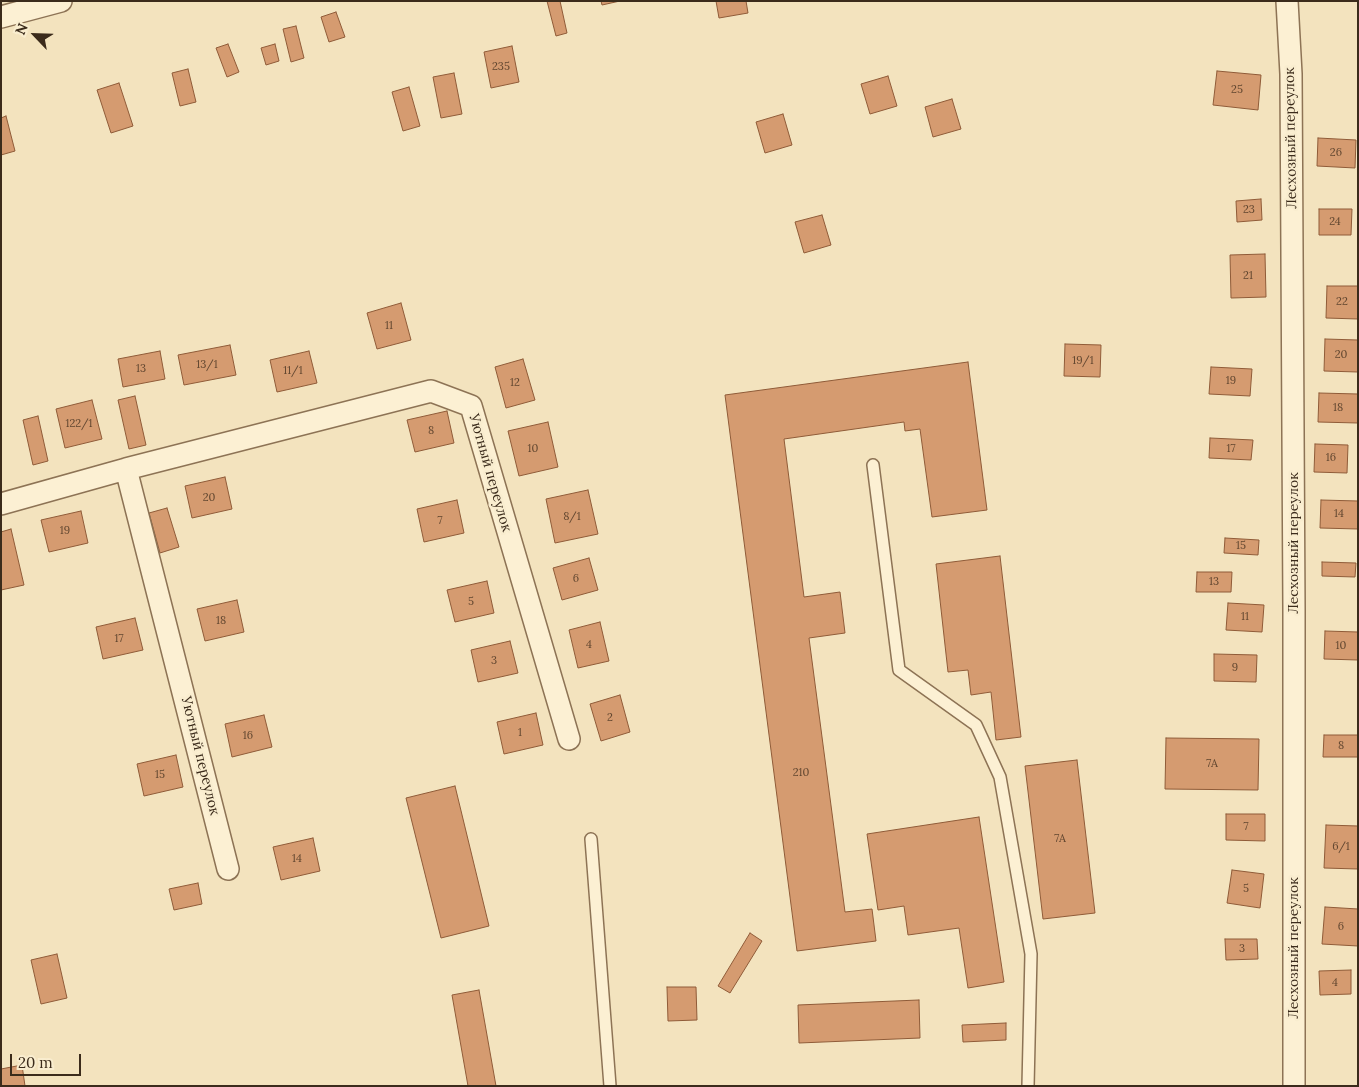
<!DOCTYPE html>
<html>
<head>
<meta charset="utf-8">
<style>
  body { margin:0 }
  #map { position:relative; width:1359px; height:1087px; overflow:hidden; background:#f3e3be; font-family:Lora,serif }
  canvas { display:block }
  .frame { position:absolute; inset:0; border:2px solid #3b2b1b; pointer-events:none }
  .north { position:absolute; left:10px; top:10px; width:50px; height:50px; -webkit-text-stroke:4px #f9edcf; paint-order:stroke; rotate:294deg; font-size:14px; font-weight:700; line-height:20px; text-align:center; color:#3b2b1b }
  .north::after { content:''; display:block; margin:auto; width:18px; height:22px; background:#3b2b1b; clip-path:polygon(50% 0,100% 100%,50% 72%,0 100%) }
  .scale { position:absolute; left:10px; top:1054px; width:71px; height:22px; box-sizing:border-box; border:2px solid #3b2b1b; border-top:0; padding-left:6px; font-size:15px; line-height:18px; white-space:nowrap; color:#3b2b1b; -webkit-text-stroke:4px #f9edcf; paint-order:stroke }
</style>
</head>
<body>
<div id="map">
<canvas width="1359" height="1087"></canvas>
<div class="frame"></div>
<div class="north">N</div>
<div class="scale">20 m</div>
</div>
<script>
const ctx = document.querySelector('canvas').getContext('2d');
ctx.lineJoin = 'round';
function fillPath(path, color) {
  ctx.fillStyle = color;
  ctx.fill(path, 'evenodd');
}
function toPath(rows) {
  const path = new Path2D();
  for (const r of rows) {
    path.moveTo(r[0], r[1]);
    for (let i = 2; i < r.length; i += 2) path.lineTo(r[i], r[i + 1]);
  }
  return path;
}
function stroke(path, color, width, dash) {
  ctx.strokeStyle = color;
  ctx.lineWidth = width;
  ctx.lineCap = dash ? 'butt' : 'round';
  ctx.setLineDash(dash || []);
  ctx.stroke(path);
}
function label(font, color, halo, rows, align = 'center') {
  ctx.font = font + ' Lora,serif';
  ctx.lineWidth = 5;
  ctx.setLineDash([]);
  ctx.textBaseline = 'middle';
  ctx.strokeStyle = halo;
  ctx.fillStyle = color;
  for (const [text, x, y, turn = 0] of rows) {
    ctx.save();
    ctx.translate(x, y);
    ctx.rotate((+turn || 0) * Math.PI / 180);
    ctx.textAlign = isNaN(turn) ? turn : align;
    if (halo) ctx.strokeText(text, 0, 0);
    ctx.fillText(text, 0, 0);
    ctx.restore();
  }
}
const building = toPath([
  [547,1,560,1,567,33,556,36,547,1],
  [601,1,620,1,602,5,601,1],
  [716,1,746,1,748,13,719,18,716,1],
  [336,12,345,37,329,42,321,17,336,12],
  [296,26,304,58,291,62,283,29,296,26],
  [228,44,239,72,227,77,216,48,228,44],
  [275,44,279,61,266,65,261,48,275,44],
  [512,46,519,82,491,88,484,52,512,46],
  [188,69,196,102,180,106,172,73,188,69],
  [1217,71,1261,75,1258,110,1213,105,1217,71],
  [454,73,462,114,441,118,433,77,454,73],
  [888,76,897,106,870,114,861,84,888,76],
  [119,83,133,126,111,133,97,90,119,83],
  [409,87,420,126,403,131,392,92,409,87],
  [952,99,961,129,933,137,925,107,952,99],
  [783,114,792,145,765,153,756,122,783,114],
  [6,116,15,151,1,155,1,118,6,116],
  [1318,138,1356,140,1355,168,1317,166,1318,138],
  [1261,199,1262,220,1237,222,1236,201,1261,199],
  [1319,209,1352,209,1351,235,1319,235,1319,209],
  [822,215,831,245,804,253,795,222,822,215],
  [1265,254,1266,297,1231,298,1230,255,1265,254],
  [1327,286,1358,286,1358,319,1326,318,1327,286],
  [401,303,411,340,377,349,367,313,401,303],
  [1325,339,1358,340,1358,372,1324,371,1325,339],
  [1065,344,1101,345,1100,377,1064,376,1065,344],
  [230,345,236,375,184,385,178,355,230,345],
  [160,351,165,379,123,387,118,359,160,351],
  [309,351,317,383,277,392,270,360,309,351],
  [523,359,535,400,506,408,495,367,523,359],
  [968,362,987,510,932,517,920,429,905,431,904,422,784,439,804,597,840,592,845,633,809,638,845,912,872,909,876,941,797,951,725,395,968,362],
  [1211,367,1252,369,1250,396,1209,394,1211,367],
  [1319,393,1358,394,1358,423,1318,422,1319,393],
  [135,396,146,445,129,449,118,400,135,396],
  [92,400,102,439,65,448,56,409,92,400],
  [447,411,454,443,415,452,407,420,447,411],
  [38,416,48,461,33,465,23,420,38,416],
  [548,422,558,467,519,476,508,431,548,422],
  [1210,438,1253,440,1251,460,1209,458,1210,438],
  [1315,444,1348,445,1347,473,1314,472,1315,444],
  [225,477,232,509,192,518,185,486,225,477],
  [588,490,598,534,555,543,546,499,588,490],
  [457,500,464,533,424,542,417,509,457,500],
  [1321,500,1358,501,1358,529,1320,528,1321,500],
  [167,508,179,547,160,553,149,513,167,508],
  [81,511,88,543,49,552,41,520,81,511],
  [11,529,24,585,1,590,1,532,11,529],
  [1225,538,1259,540,1258,555,1224,553,1225,538],
  [1000,556,1021,737,996,740,991,692,971,695,968,670,948,672,936,564,1000,556],
  [589,558,598,590,562,600,553,568,589,558],
  [1322,562,1356,563,1355,577,1322,576,1322,562],
  [1197,572,1232,572,1231,592,1196,592,1197,572],
  [487,581,494,613,455,622,447,590,487,581],
  [237,600,244,632,205,641,197,609,237,600],
  [1228,603,1264,605,1262,632,1226,630,1228,603],
  [135,618,143,650,103,659,96,627,135,618],
  [600,622,609,661,578,668,569,630,600,622],
  [1325,631,1358,632,1358,660,1324,659,1325,631],
  [510,641,518,673,478,682,471,650,510,641],
  [1214,654,1257,655,1256,682,1214,681,1214,654],
  [620,695,630,732,601,741,590,704,620,695],
  [536,713,543,745,504,754,497,722,536,713],
  [264,715,272,747,232,757,225,724,264,715],
  [1324,735,1358,735,1358,757,1323,757,1324,735],
  [1166,738,1259,739,1258,790,1165,789,1166,738],
  [176,755,183,787,144,796,137,764,176,755],
  [1077,760,1095,913,1043,919,1025,766,1077,760],
  [455,786,489,926,441,938,406,798,455,786],
  [1226,814,1265,814,1265,841,1226,840,1226,814],
  [979,817,1004,982,968,988,959,928,908,935,904,906,878,910,867,834,979,817],
  [1326,825,1358,826,1358,869,1324,868,1326,825],
  [313,838,320,871,281,880,273,847,313,838],
  [1232,870,1264,874,1260,908,1227,903,1232,870],
  [198,883,202,904,174,910,169,889,198,883],
  [1325,907,1358,909,1358,946,1322,944,1325,907],
  [750,933,762,941,730,993,718,986,750,933],
  [1225,939,1257,939,1258,959,1226,960,1225,939],
  [57,954,67,998,41,1004,31,960,57,954],
  [1351,970,1351,994,1320,995,1319,971,1351,970],
  [667,987,696,987,697,1020,668,1021,667,987],
  [479,990,496,1086,468,1086,452,995,479,990],
  [919,1000,920,1038,799,1043,798,1005,919,1000],
  [1006,1023,1006,1040,963,1042,962,1025,1006,1023],
  [22,1065,25,1086,1,1086,1,1069,22,1065]
]);
fillPath(building, '#d59b70');
stroke(building, '#8f5b38', 1);
const service = toPath([
  [873,465,899,670,976,725,1000,777,1031,954,1028,1086],
  [591,839,610,1086]
]);
const minor = toPath([
  [1287,1,1291,74,1294,610,1294,1086],
  [1,17,61,1],
  [126,469,228,869],
  [1,504,126,469,431,391,471,406,569,739]
]);
stroke(service, '#8d7355', 14);
stroke(minor, '#8d7355', 24);
stroke(service, '#fcf0d3', 11);
stroke(minor, '#fcf0d3', 21);
label('11px', '#624730', null, [
  ["235",501,67],
  ["25",1237,90],
  ["26",1336,153],
  ["23",1249,210],
  ["24",1335,222],
  ["21",1248,276],
  ["22",1342,302],
  ["11",389,326],
  ["20",1341,355],
  ["19/1",1083,361],
  ["13/1",207,365],
  ["13",141,369],
  ["11/1",293,371],
  ["19",1231,381],
  ["12",515,383],
  ["18",1338,408],
  ["122/1",79,424],
  ["8",431,431],
  ["10",533,449],
  ["17",1231,449],
  ["16",1331,458],
  ["20",209,498],
  ["14",1339,514],
  ["8/1",572,517],
  ["7",440,521],
  ["19",65,531],
  ["15",1241,546],
  ["6",576,579],
  ["13",1214,582],
  ["5",471,602],
  ["11",1245,617],
  ["18",221,621],
  ["17",119,639],
  ["4",589,645],
  ["10",1341,646],
  ["3",494,661],
  ["9",1235,668],
  ["2",610,718],
  ["1",520,733],
  ["16",248,736],
  ["8",1341,746],
  ["7А",1212,764],
  ["210",801,773],
  ["15",160,775],
  ["7",1246,827],
  ["7А",1060,839],
  ["6/1",1341,847],
  ["14",297,859],
  ["5",1246,889],
  ["6",1341,927],
  ["3",1242,949],
  ["4",1335,983]
]);
label('14px', '#3b2b1b', '#f9edcf', [
  ["Лесхозный переулок",1291,138,-91],
  ["Уютный переулок",490,473,74],
  ["Лесхозный переулок",1294,543,-90],
  ["Уютный переулок",200,756,76],
  ["Лесхозный переулок",1294,948,-90]
]);
</script>
</body>
</html>
